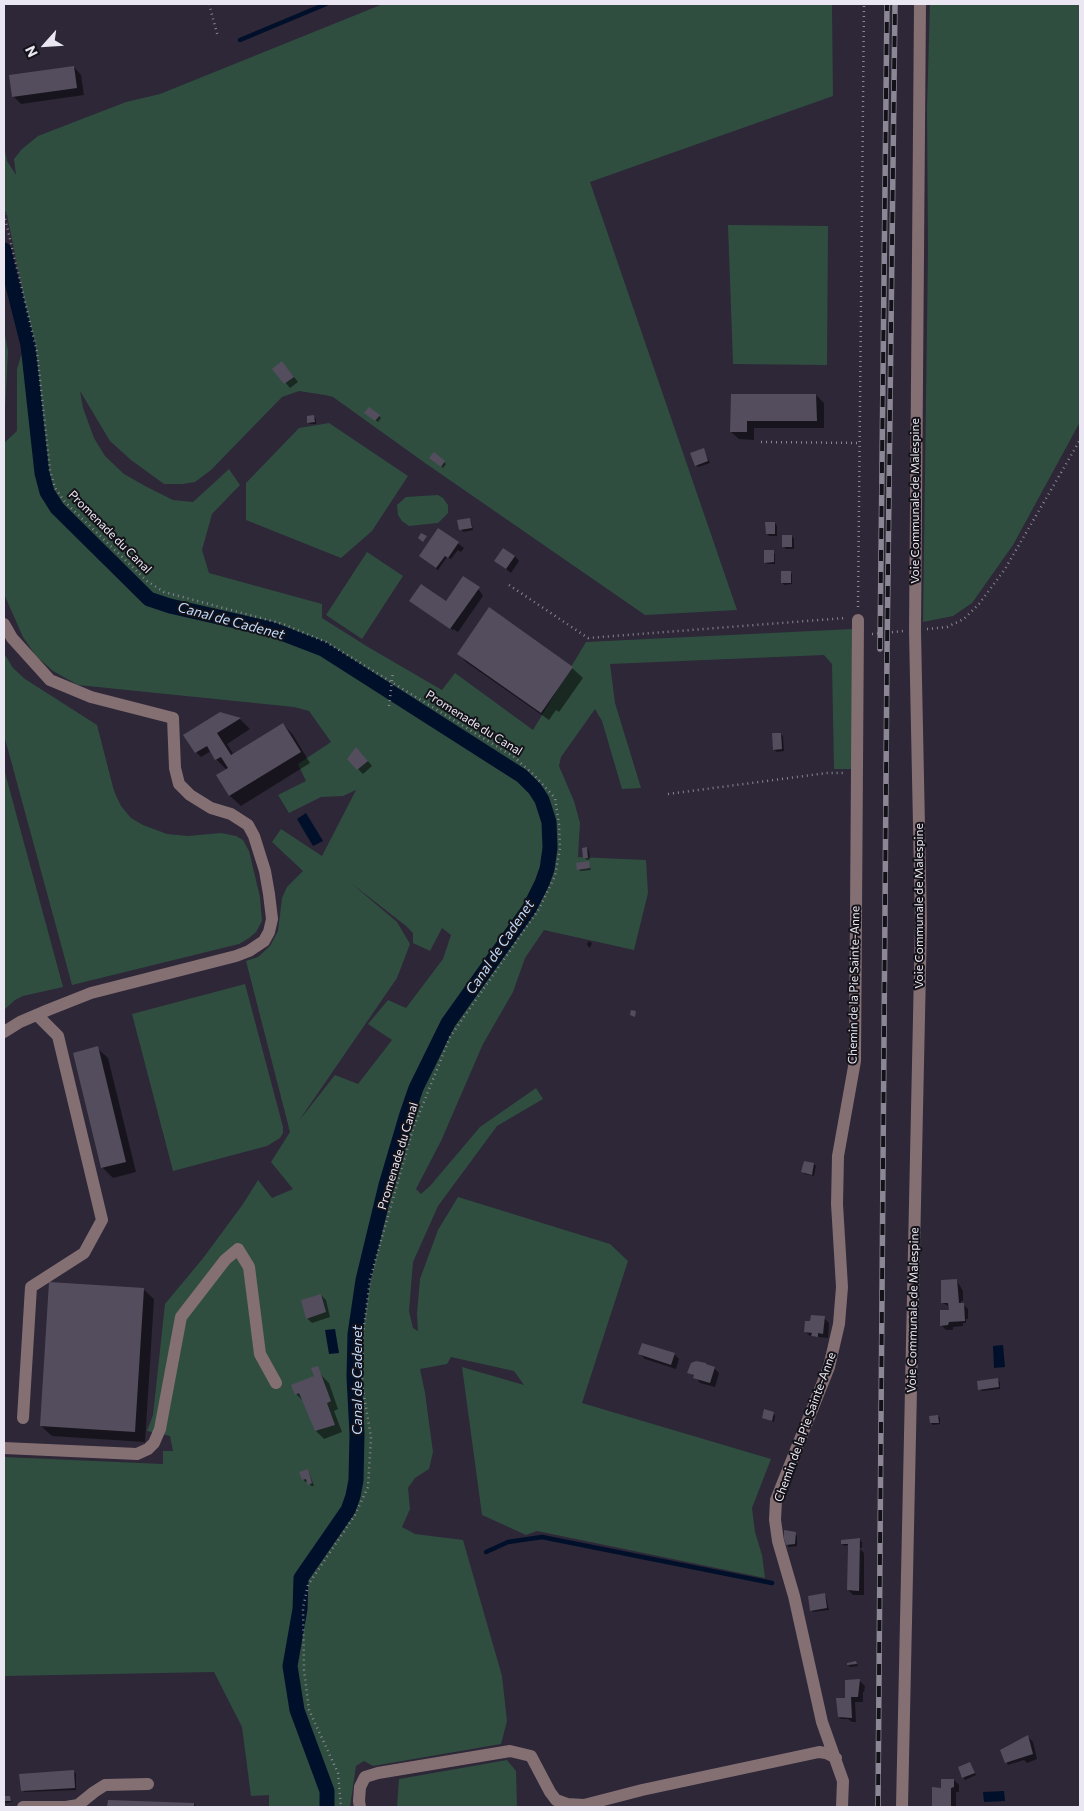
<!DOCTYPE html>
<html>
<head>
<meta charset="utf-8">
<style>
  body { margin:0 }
  #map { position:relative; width:1084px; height:1811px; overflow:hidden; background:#2d2737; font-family:Commissioner,sans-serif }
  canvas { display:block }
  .frame { position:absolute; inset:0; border:5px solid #ebe7f2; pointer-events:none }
  .north { position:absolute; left:20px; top:20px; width:50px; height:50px; -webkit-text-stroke:4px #141219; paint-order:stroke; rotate:244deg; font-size:14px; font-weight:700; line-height:20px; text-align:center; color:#ebe7f2 }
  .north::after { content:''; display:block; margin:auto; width:18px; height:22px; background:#ebe7f2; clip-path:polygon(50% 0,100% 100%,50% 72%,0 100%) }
</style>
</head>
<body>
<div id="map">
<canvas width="1084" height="1811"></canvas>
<div class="frame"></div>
<div class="north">N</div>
</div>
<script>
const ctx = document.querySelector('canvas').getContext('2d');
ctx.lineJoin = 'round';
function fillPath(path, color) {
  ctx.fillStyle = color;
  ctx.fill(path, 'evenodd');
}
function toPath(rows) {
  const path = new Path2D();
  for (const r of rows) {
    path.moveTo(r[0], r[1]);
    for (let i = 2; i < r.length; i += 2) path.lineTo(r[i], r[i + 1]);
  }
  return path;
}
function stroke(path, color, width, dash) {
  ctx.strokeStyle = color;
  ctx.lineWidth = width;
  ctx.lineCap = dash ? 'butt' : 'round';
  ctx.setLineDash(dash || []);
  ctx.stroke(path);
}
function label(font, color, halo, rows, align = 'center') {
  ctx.font = font + ' Commissioner,sans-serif';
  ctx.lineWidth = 4;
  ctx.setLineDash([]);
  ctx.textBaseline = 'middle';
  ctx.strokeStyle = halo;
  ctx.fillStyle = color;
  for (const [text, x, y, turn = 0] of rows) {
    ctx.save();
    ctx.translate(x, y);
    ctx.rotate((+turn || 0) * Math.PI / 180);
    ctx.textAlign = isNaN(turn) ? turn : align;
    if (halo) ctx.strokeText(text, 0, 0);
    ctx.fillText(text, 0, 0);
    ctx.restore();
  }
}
fillPath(toPath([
  [383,4,832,4,833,96,590,182,737,610,645,615,425,463,333,397,325,395,299,391,282,397,211,470,195,482,182,484,164,484,131,460,110,441,80,391,83,408,94,438,105,456,124,474,147,487,173,500,193,502,229,469,240,485,212,514,202,550,209,573,322,604,322,618,368,647,442,690,455,673,533,730,586,642,853,629,852,769,834,769,832,664,824,655,610,664,615,703,641,788,622,789,602,721,595,709,561,757,559,766,574,801,580,823,578,857,646,860,648,893,634,950,544,930,525,958,513,992,483,1044,441,1141,416,1189,421,1194,430,1186,480,1127,536,1088,543,1099,497,1126,438,1206,413,1262,409,1311,413,1328,418,1331,417,1313,420,1279,438,1230,458,1197,610,1244,628,1261,582,1403,771,1459,752,1508,755,1532,762,1555,765,1578,537,1531,526,1535,482,1515,462,1367,524,1385,514,1371,451,1357,447,1364,420,1369,425,1393,433,1452,429,1469,415,1478,408,1488,410,1509,402,1527,415,1534,463,1540,502,1676,507,1721,501,1744,373,1766,364,1761,356,1766,350,1807,269,1807,269,1795,251,1796,242,1727,214,1672,4,1676,4,1457,163,1464,163,1451,173,1451,170,1436,147,1431,153,1415,165,1304,204,1257,243,1204,258,1180,272,1198,293,1189,271,1162,290,1132,246,961,258,957,270,946,278,931,282,898,287,887,303,871,272,842,281,829,322,856,356,790,343,796,321,797,289,813,278,795,306,781,298,764,331,742,309,711,294,707,78,685,53,671,36,656,23,637,4,594,4,443,17,431,17,369,30,327,7,215,4,209,4,146,7,161,16,175,14,159,22,149,38,136,126,102,160,94],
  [351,883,406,926,413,933,413,943,430,951,442,928,451,935,443,959,406,1008,388,1000,368,1024,392,1040,358,1084,335,1075,298,1122,397,978,410,944,397,922],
  [930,4,1080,4,1080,422,1013,545,972,603,953,616,923,622,928,251,927,108],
  [728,225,828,226,827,365,733,364],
  [4,330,8,351,4,429],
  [329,423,408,476,372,531,341,558,246,520,246,483,299,428],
  [438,495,443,498,448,505,448,513,438,523,409,526,402,521,398,515,397,505,406,497],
  [367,552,403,576,362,639,326,615],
  [4,653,13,668,25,679,97,725,114,791,121,806,131,818,143,825,167,834,188,836,221,833,236,836,243,840,249,851,260,897,262,921,256,932,249,938,239,944,72,985,4,735],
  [4,769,63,987,23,996,15,1000,4,1010],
  [245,984,283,1127,283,1133,280,1138,267,1146,173,1171,132,1014],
  [507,1760,516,1771,517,1807,397,1807,399,1779]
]), '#2f4e40');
fillPath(toPath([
  [306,813,323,841,313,846,297,819],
  [335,1329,339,1353,329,1354,325,1330],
  [1003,1345,1005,1367,994,1368,993,1346],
  [1004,1791,1005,1801,984,1802,983,1792]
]), '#00102a');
fillPath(toPath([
  [74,67,81,75,84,95,21,104,13,96],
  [287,368,298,382,290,388,274,369],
  [732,395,816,395,824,403,824,428,754,428,754,440,739,439,731,432],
  [368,415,379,416,381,418,378,422],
  [314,417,316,419,316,424,310,424,308,422],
  [703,449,710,463,698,467,696,465],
  [433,460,444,462,446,464,443,468],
  [469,519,471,521,473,530,463,532,459,521],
  [775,523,777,526,777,536,769,536,767,534],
  [438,529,464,548,461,552,458,550,451,559,447,557,438,570,420,556],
  [792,536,794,539,794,549,786,549,784,547],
  [773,552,775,554,775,564,767,564,765,562],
  [515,556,519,561,511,573,496,561],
  [790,572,792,574,792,584,784,585,782,582],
  [466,582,480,591,483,596,458,632,453,629,453,630,413,603,446,603],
  [459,654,572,668,583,678,559,712,556,710,549,720,466,662],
  [220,714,240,719,250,729,227,744,234,755,283,724,293,735,310,763,241,806,230,796,218,776,227,770,216,759,211,751,201,757,196,752],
  [780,734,783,736,784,751,777,752,774,750],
  [361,753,372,766,363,774,358,769],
  [587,848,589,851,590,859,587,860,585,858],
  [588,862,591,870,580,871,578,869],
  [588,941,592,943,590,948,587,945],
  [97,1048,108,1058,136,1172,113,1178,102,1167],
  [814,1164,816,1166,814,1176,805,1174,803,1172],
  [957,1281,963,1291,963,1301,961,1301,961,1304,963,1304,968,1309,968,1319,966,1319,966,1323,963,1323,963,1326,953,1327,953,1330,946,1330,941,1325,950,1311,950,1307,943,1303],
  [143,1289,154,1299,145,1442,52,1436,41,1426],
  [321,1295,326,1300,330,1317,312,1323,307,1318],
  [824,1318,829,1323,828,1338,810,1336,805,1331],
  [640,1354,674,1354,679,1359,676,1369,645,1359],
  [317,1367,322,1376,329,1383,338,1409,334,1411,342,1432,324,1439,316,1431,304,1402,296,1394,316,1377],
  [714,1368,719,1373,715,1387,700,1383,695,1376,689,1373],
  [997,1380,1000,1382,1000,1389,982,1391,980,1389],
  [773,1413,775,1416,774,1422,763,1417],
  [938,1416,940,1418,940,1424,933,1425,931,1423],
  [308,1470,314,1486,311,1486,308,1481,305,1482,303,1479],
  [795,1533,797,1536,797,1546,789,1547,787,1545],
  [860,1540,862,1542,862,1548,859,1548,864,1553,864,1595,853,1595,848,1590,848,1545,845,1546,842,1544],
  [824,1594,826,1597,829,1610,813,1612,811,1610],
  [856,1662,858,1666,850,1667,848,1665],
  [860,1681,865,1686,864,1692,863,1692,863,1702,855,1702,856,1722,852,1722,848,1719,841,1719,839,1717,846,1699],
  [1028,1737,1033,1742,1037,1759,1027,1763,1024,1760,1008,1765,1002,1751],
  [970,1763,976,1775,965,1780,963,1777],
  [74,1772,76,1774,76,1790,25,1792,22,1790],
  [954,1780,959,1785,959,1792,956,1792,956,1807,933,1807,933,1789,942,1789],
  [10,1797,12,1802,4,1803,4,1798],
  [109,1801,194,1804,197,1807,109,1807]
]), '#0007');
stroke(toPath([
  [240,40,326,4],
  [486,1552,508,1542,542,1537,772,1583]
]), '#00102a', 4.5);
stroke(toPath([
  [4,250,28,345,42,473,47,492,57,508,149,599,170,606,271,629,323,649,522,776,535,789,542,800,549,822,550,848,547,869,542,883,529,909,448,1023,416,1088,407,1114,386,1185,363,1280,355,1334,354,1377,357,1434,356,1480,353,1496,348,1510,301,1578,300,1609,290,1666,297,1710,327,1791,327,1807]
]), '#00102a', 15);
fillPath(toPath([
  [74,66,77,88,12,97,9,75],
  [282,361,294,377,284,384,272,369],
  [731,394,816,394,817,421,747,421,747,432,730,432],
  [369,407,380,415,375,421,364,413],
  [314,415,315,422,307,423,307,416],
  [704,448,708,461,695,466,690,453],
  [434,452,445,461,441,467,429,458],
  [470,518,472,528,459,530,457,520],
  [765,522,775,522,775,534,766,534],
  [438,528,459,542,448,558,445,556,436,568,419,556],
  [421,533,427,536,423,542,418,538],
  [782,535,792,535,792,547,782,547],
  [503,548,515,556,506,569,494,561],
  [764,550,774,550,774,562,764,563],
  [781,571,791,571,791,583,781,583],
  [463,576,480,587,450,629,409,601,421,584,446,601],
  [489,607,573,667,541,713,457,654],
  [220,712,241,718,217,733,231,755,283,723,301,752,229,796,216,775,228,768,221,757,215,760,207,746,195,753,183,735],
  [772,733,781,733,782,749,773,750],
  [356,747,368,761,357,770,347,759],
  [587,847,588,858,583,858,582,848],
  [589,861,590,868,577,870,576,863],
  [631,1010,636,1011,635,1017,630,1015],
  [98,1046,126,1162,101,1168,73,1053],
  [804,1161,814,1163,812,1175,801,1172],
  [957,1279,959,1303,964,1303,965,1321,949,1322,948,1325,940,1326,940,1310,949,1310,948,1303,941,1303,941,1280],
  [49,1282,144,1288,135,1432,40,1426],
  [321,1294,326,1312,306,1319,301,1300],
  [811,1315,825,1316,823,1334,818,1333,818,1337,811,1336,812,1333,804,1332,805,1321,810,1321],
  [642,1343,675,1353,671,1365,638,1354],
  [696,1361,706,1363,706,1364,715,1367,710,1383,693,1378,694,1375,687,1373,691,1363],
  [318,1366,331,1401,327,1403,335,1425,315,1431,299,1393,295,1395,291,1385,314,1376,311,1368],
  [998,1378,999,1387,978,1390,977,1381],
  [764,1409,774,1412,772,1421,762,1418],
  [938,1415,939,1423,930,1423,929,1416],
  [308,1469,312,1483,308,1485,306,1479,302,1480,299,1472],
  [784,1530,796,1532,795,1544,786,1545,784,1539],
  [860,1538,859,1591,847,1590,848,1547,848,1544,841,1544,841,1540],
  [825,1593,827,1608,810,1611,808,1596],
  [856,1661,857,1664,847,1665,847,1663],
  [860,1679,858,1697,851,1697,852,1718,838,1717,836,1698,845,1698,845,1680],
  [1028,1735,1033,1754,1005,1763,1000,1750],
  [970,1762,975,1773,962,1778,958,1767],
  [74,1770,75,1788,21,1791,19,1774],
  [941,1779,954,1779,954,1787,951,1788,951,1807,932,1807,932,1787,941,1788],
  [4,1796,10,1796,11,1801,4,1801],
  [108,1800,194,1803,194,1807,107,1807]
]), '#544d5e');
stroke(toPath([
  [209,4,218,37],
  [4,214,37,352,50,470,55,488,65,502,147,581,164,592,283,624,326,642,514,757,534,775,555,798,559,824,560,848,555,876,539,909,450,1037,413,1129,370,1279,363,1335,362,1384,371,1437,368,1487,355,1515,308,1585,303,1608,304,1670,309,1710,338,1773,341,1807],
  [761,442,860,443],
  [509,585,588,638,845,618],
  [858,607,864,4],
  [927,629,947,627,964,619,979,604,1005,569,1080,440],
  [872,634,904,631],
  [668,794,827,773,844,773]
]), '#8c8795', 2.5, [1, 4]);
stroke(toPath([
  [4,624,12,638,50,680,91,697,173,718,175,768,179,784,190,795,211,808,231,814,248,825,254,836,265,871,269,894,272,919,269,932,264,941,249,951,236,956,91,993,48,1010,20,1022,4,1032],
  [23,1418,31,1287,84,1253,102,1220,58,1036,37,1015],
  [4,1448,137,1454,148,1449,154,1443,160,1429,181,1317,225,1260,238,1249,249,1267,260,1354,276,1383],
  [23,1807,66,1807,78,1805,94,1792,105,1785,148,1784],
  [360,1807,359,1801,360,1787,365,1777,378,1773,510,1751,531,1756,550,1792,556,1800,567,1804,584,1805,642,1790,819,1752,826,1753,836,1758],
  [842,1807,843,1781,822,1722,794,1596,778,1541,775,1520,776,1500,829,1367,839,1324,842,1287,837,1204,838,1156,855,1061,858,620],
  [902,1807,921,924,915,631,920,4]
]), '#846f73', 12);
const rail = toPath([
  [880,649,887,4],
  [878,1807,887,653,895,4]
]);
stroke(rail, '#8c8794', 5.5);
stroke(rail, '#141219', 4, [11]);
stroke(toPath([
  [389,706,393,672]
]), '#8c8795', 2.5, [1, 4]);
label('12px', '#ebe7f2', '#141219', [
  ["Voie Communale de Malespine",915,501,-90],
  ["Promenade du Canal",110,532,45],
  ["Promenade du Canal",474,723,32],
  ["Voie Communale de Malespine",919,906,-90],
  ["Chemin de la Pie Sainte-Anne",854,985,-89],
  ["Promenade du Canal",398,1156,-73],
  ["Voie Communale de Malespine",913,1310,-89],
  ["Chemin de la Pie Sainte-Anne",805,1427,-70]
]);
label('italic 14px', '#c0dbfc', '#141219', [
  ["Canal de Cadenet",231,621,15],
  ["Canal de Cadenet",500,947,-56],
  ["Canal de Cadenet",357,1380,-90]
]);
</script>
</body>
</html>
